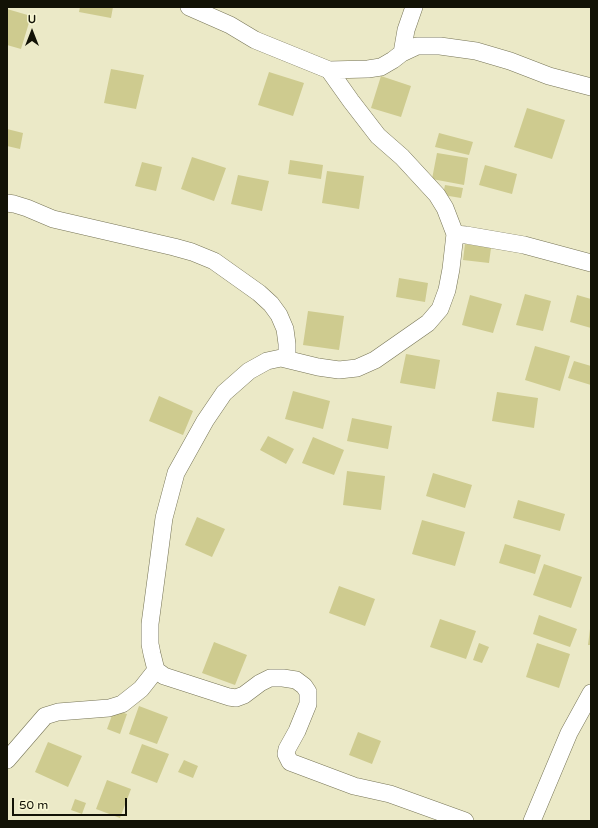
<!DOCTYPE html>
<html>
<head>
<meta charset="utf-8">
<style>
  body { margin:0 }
  #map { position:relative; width:598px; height:828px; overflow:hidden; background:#ebe9c7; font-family:"Varela Round",sans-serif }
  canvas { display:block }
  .frame { position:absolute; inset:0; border:8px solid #121206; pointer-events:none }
  .north { position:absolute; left:12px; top:12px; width:40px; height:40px; -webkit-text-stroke:3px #f8f7d4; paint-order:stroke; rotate:0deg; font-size:11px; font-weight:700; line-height:16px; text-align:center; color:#121206 }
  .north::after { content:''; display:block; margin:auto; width:14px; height:18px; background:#121206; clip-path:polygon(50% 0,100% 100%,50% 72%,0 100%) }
  .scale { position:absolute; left:12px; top:798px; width:115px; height:18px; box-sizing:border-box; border:2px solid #121206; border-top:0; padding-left:5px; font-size:12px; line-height:14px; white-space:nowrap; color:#121206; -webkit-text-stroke:3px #f8f7d4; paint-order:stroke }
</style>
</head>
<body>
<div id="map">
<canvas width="598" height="828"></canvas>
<div class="frame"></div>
<div class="north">U</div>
<div class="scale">50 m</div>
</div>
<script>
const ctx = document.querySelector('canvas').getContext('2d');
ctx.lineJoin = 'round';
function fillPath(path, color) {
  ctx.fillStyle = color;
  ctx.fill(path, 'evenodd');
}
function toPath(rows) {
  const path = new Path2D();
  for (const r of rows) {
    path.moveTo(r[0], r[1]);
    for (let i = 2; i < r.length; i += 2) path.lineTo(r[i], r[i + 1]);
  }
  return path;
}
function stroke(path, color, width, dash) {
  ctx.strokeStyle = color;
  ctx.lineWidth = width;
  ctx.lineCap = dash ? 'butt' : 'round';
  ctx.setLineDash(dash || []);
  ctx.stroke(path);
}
fillPath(toPath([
  [80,7,113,7,111,18,79,12],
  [7,9,31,16,21,49,7,45],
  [111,69,144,75,136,109,104,103],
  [269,72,304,83,293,116,258,105],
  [381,76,411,86,401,117,371,108],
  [527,108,565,120,552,159,514,147],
  [7,129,23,133,20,149,7,146],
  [439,133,473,142,469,155,435,147],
  [437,153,468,158,464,185,432,179],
  [192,157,226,168,214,201,181,189],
  [290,160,323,165,321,179,288,174],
  [142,162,162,167,156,191,135,186],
  [485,165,517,174,512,194,479,185],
  [327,171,364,176,359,209,322,203],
  [238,175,269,181,262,211,231,204],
  [445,185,463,188,461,198,443,195],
  [465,244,491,248,489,263,463,260],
  [399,278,428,283,425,302,396,297],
  [525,294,551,301,543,331,516,325],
  [470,295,502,304,493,333,462,325],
  [577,295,591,299,591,328,570,322],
  [308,311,344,316,339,350,303,345],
  [535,346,570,356,560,391,525,380],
  [406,354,440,360,435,389,400,383],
  [574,361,591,366,591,385,568,378],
  [293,391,330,401,323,429,285,419],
  [497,392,538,398,534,428,492,421],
  [159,396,193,411,183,435,149,421],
  [352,418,392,426,388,449,347,441],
  [268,436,294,449,286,464,260,450],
  [313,437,344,450,334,475,302,463],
  [347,471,385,476,381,510,343,505],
  [433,473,472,485,465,508,426,496],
  [518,500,565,514,560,531,513,518],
  [197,517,225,529,212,557,185,545],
  [422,520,465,532,455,566,412,554],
  [505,544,541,555,535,574,499,563],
  [544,564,582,577,571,608,533,595],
  [339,586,375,599,365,626,329,613],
  [539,615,577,629,570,647,533,634],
  [440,619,476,631,466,659,430,647],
  [590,629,591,629,591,645,588,645],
  [214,642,247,655,235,685,202,673],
  [479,643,489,647,482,663,473,660],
  [537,643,570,654,559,688,526,677],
  [139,706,168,717,157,744,129,734],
  [114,710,127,714,120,734,107,729],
  [358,732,381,741,372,764,349,755],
  [48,742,82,756,68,787,35,772],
  [142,744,169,754,157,783,131,773],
  [184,760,198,766,193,778,178,772],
  [107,780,131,789,120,818,96,809],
  [75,799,86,803,82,814,71,810]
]), '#cecb8f');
const street = toPath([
  [189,7,230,25,255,40,329,70,368,69,381,67,393,60,402,53,417,46,440,46,476,51,510,61,549,76,591,87],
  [402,53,406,30,414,7],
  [329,70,351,101,378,136,402,157,437,195,445,208,455,234,451,269,447,290,440,309,428,323,375,360,357,368,339,370,318,367,281,358,267,361,249,371,224,393,205,421,176,473,164,518,158,564,150,624,150,644,152,654,156,670,164,676,229,697,236,698,244,695,260,683,270,678,283,678,296,680,304,686,308,692,308,704,297,731,287,749,286,754,290,762,354,786,390,794,465,821],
  [7,203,14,204,27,208,53,219,174,247,192,252,214,261,259,293,271,304,279,315,285,329,287,344,287,359],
  [455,234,466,235,524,245,591,263],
  [7,760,45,716,58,712,109,708,122,704,141,689,156,670],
  [532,821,569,733,591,693]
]);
stroke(street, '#767456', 18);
stroke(street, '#fff', 17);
</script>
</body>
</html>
